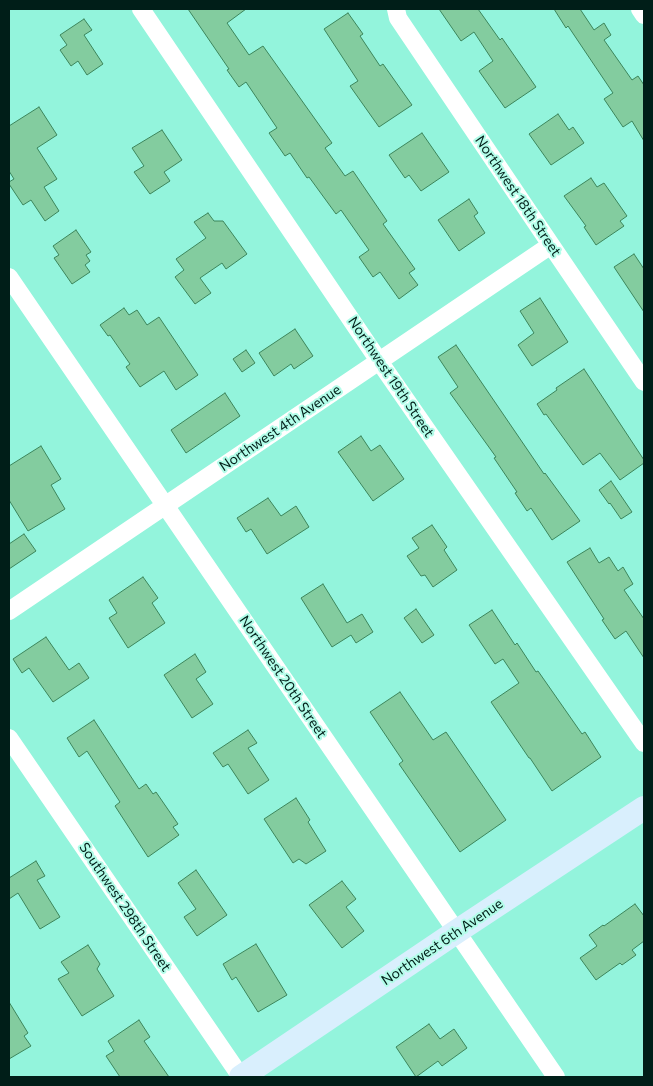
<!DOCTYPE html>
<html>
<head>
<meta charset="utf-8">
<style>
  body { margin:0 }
  #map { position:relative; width:653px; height:1086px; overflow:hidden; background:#93f4dc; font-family:Commissioner,sans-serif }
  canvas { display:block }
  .frame { position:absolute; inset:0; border:10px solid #001e18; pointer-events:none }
</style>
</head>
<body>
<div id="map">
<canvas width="653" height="1086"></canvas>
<div class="frame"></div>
</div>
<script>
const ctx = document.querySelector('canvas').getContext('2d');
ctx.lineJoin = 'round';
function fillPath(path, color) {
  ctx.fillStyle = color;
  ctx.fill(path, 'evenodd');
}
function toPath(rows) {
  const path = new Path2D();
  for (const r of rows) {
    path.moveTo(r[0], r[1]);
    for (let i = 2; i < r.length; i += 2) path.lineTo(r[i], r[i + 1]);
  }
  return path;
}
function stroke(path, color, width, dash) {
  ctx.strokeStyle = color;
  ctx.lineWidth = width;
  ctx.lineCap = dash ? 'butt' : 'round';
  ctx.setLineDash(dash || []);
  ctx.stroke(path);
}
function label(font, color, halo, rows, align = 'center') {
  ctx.font = font + ' Commissioner,sans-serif';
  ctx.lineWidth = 4;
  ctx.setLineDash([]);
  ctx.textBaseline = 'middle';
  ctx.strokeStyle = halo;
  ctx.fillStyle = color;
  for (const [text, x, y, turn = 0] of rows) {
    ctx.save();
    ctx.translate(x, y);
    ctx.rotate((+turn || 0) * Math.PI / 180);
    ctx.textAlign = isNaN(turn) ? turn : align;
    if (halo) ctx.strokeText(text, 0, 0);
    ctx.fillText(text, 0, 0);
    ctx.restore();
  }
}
const building = toPath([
  [188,9,246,9,227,23,249,55,263,46,332,143,325,148,345,176,353,171,387,221,383,224,415,269,409,273,418,285,399,299,380,272,373,277,359,257,369,250,341,210,336,214,309,177,307,178,290,153,285,156,269,133,277,128,246,82,239,87,227,70,229,69,188,9],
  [439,9,478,9,500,40,502,38,536,87,505,108,479,71,493,61,474,32,461,41,439,9],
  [554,9,580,9,594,30,604,23,611,35,604,40,632,80,638,76,644,85,644,141,632,121,623,127,604,99,613,93,568,26,566,28,554,9],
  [348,13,363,34,360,36,380,66,383,64,412,105,379,127,350,86,358,81,324,29,348,13],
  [84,19,92,30,84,35,103,64,87,75,78,61,71,66,60,50,67,45,60,35,84,19],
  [39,107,57,135,37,148,57,179,44,187,59,211,45,221,31,200,23,205,9,184,9,182,14,179,9,171,9,126,39,107],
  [558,114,569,130,573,127,584,143,551,165,529,134,558,114],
  [162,130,182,160,164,172,170,181,150,194,134,172,144,166,132,148,162,130],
  [422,133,449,172,421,191,409,175,405,178,389,155,422,133],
  [591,178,597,187,604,183,627,216,620,221,624,226,596,245,584,227,586,226,564,196,591,178],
  [469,199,478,213,474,216,485,233,459,251,438,220,469,199],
  [208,213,214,221,223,221,247,254,226,269,222,263,200,278,211,293,195,304,175,277,184,270,176,259,206,238,194,222,208,213],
  [76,230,91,252,86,255,90,261,85,265,90,272,72,284,54,258,59,255,53,246,76,230],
  [634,254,644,269,644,312,614,267,634,254],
  [540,298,568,342,532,366,518,345,534,333,520,311,540,298],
  [124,308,129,315,137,310,147,325,159,317,198,375,176,390,164,371,140,387,126,367,130,364,110,335,108,336,100,325,124,308],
  [295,329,313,356,294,369,291,364,274,376,259,353,295,329],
  [456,345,544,474,545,473,580,521,552,540,531,508,527,511,515,493,517,492,494,458,496,457,450,393,458,387,438,357,456,345],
  [246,350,255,363,242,372,233,359,246,350],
  [584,369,644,460,644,463,620,480,600,453,583,465,546,414,544,415,537,404,557,390,556,388,584,369],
  [225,393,240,416,186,453,171,430,225,393],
  [361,436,371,451,380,445,404,479,373,501,338,452,361,436],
  [41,446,61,479,51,485,65,509,28,531,9,500,9,466,41,446],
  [611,481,632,512,621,519,610,503,609,504,599,490,611,481],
  [268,498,281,516,296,506,309,527,267,554,251,529,246,532,237,518,268,498],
  [432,525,447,547,444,550,457,570,433,587,425,575,421,576,407,556,419,548,412,538,432,525],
  [24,534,36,551,9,569,9,544,24,534],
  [590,548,599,563,609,557,618,571,623,567,633,584,624,590,644,619,644,658,626,631,615,639,602,620,604,619,567,562,590,548],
  [143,577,158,598,152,603,165,623,128,648,109,618,117,613,109,600,143,577],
  [323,584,347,623,362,614,373,632,356,643,351,635,332,647,301,598,323,584],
  [416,609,434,635,422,643,404,618,416,609],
  [492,610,515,645,517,643,536,672,538,671,582,734,585,732,601,757,552,791,530,758,529,758,491,702,519,683,503,659,495,664,469,625,492,610],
  [46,637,69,670,79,663,89,678,53,702,29,668,22,673,13,659,46,637],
  [195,654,206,672,196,679,213,704,192,718,164,675,195,654],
  [400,692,433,740,446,732,506,820,460,852,399,764,403,761,370,712,400,692],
  [94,720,139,789,146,784,153,794,156,792,178,824,173,827,179,835,148,857,115,806,120,802,87,751,79,757,67,738,94,720],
  [248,730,257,743,248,748,269,780,248,794,228,764,223,767,213,753,248,730],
  [296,798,310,820,308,822,326,851,306,864,299,859,293,863,264,819,296,798],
  [36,861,45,876,37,880,60,917,40,929,18,893,9,899,9,878,36,861],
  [196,870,227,915,197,936,184,917,196,909,178,883,196,870],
  [342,881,356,899,346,907,364,931,342,948,309,905,342,881],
  [635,904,644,916,644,941,632,950,636,955,622,965,620,963,596,980,580,958,597,946,589,935,603,925,604,926,635,904],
  [256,944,287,995,258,1012,236,977,232,980,223,964,256,944],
  [88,945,100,964,97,969,114,996,82,1016,58,979,69,973,61,962,88,945],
  [9,1002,28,1033,24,1036,31,1046,9,1059,9,1002],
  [139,1020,150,1037,144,1041,169,1077,120,1077,106,1056,114,1051,108,1041,139,1020],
  [429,1024,440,1039,454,1029,467,1048,442,1066,438,1061,416,1077,396,1047,429,1024]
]);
fillPath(building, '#83cc9f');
stroke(building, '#3c855b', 1);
stroke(toPath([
  [141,9,379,361,644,743],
  [396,9,398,18,551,245,644,382],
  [640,9,644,15],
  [9,277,556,1077],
  [9,611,551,245],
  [9,738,241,1077]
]), '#fff', 18);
stroke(toPath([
  [241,1077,456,932,644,808]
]), '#d9effd', 24);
label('14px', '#001e18', '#b2fde9', [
  ["Northwest 18th Street",518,196,56],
  ["Northwest 19th Street",391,377,56],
  ["Northwest 4th Avenue",280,428,-34],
  ["Northwest 20th Street",283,677,56],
  ["Southwest 298th Street",125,907,56],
  ["Northwest 6th Avenue",442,942,-34]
]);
</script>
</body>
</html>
